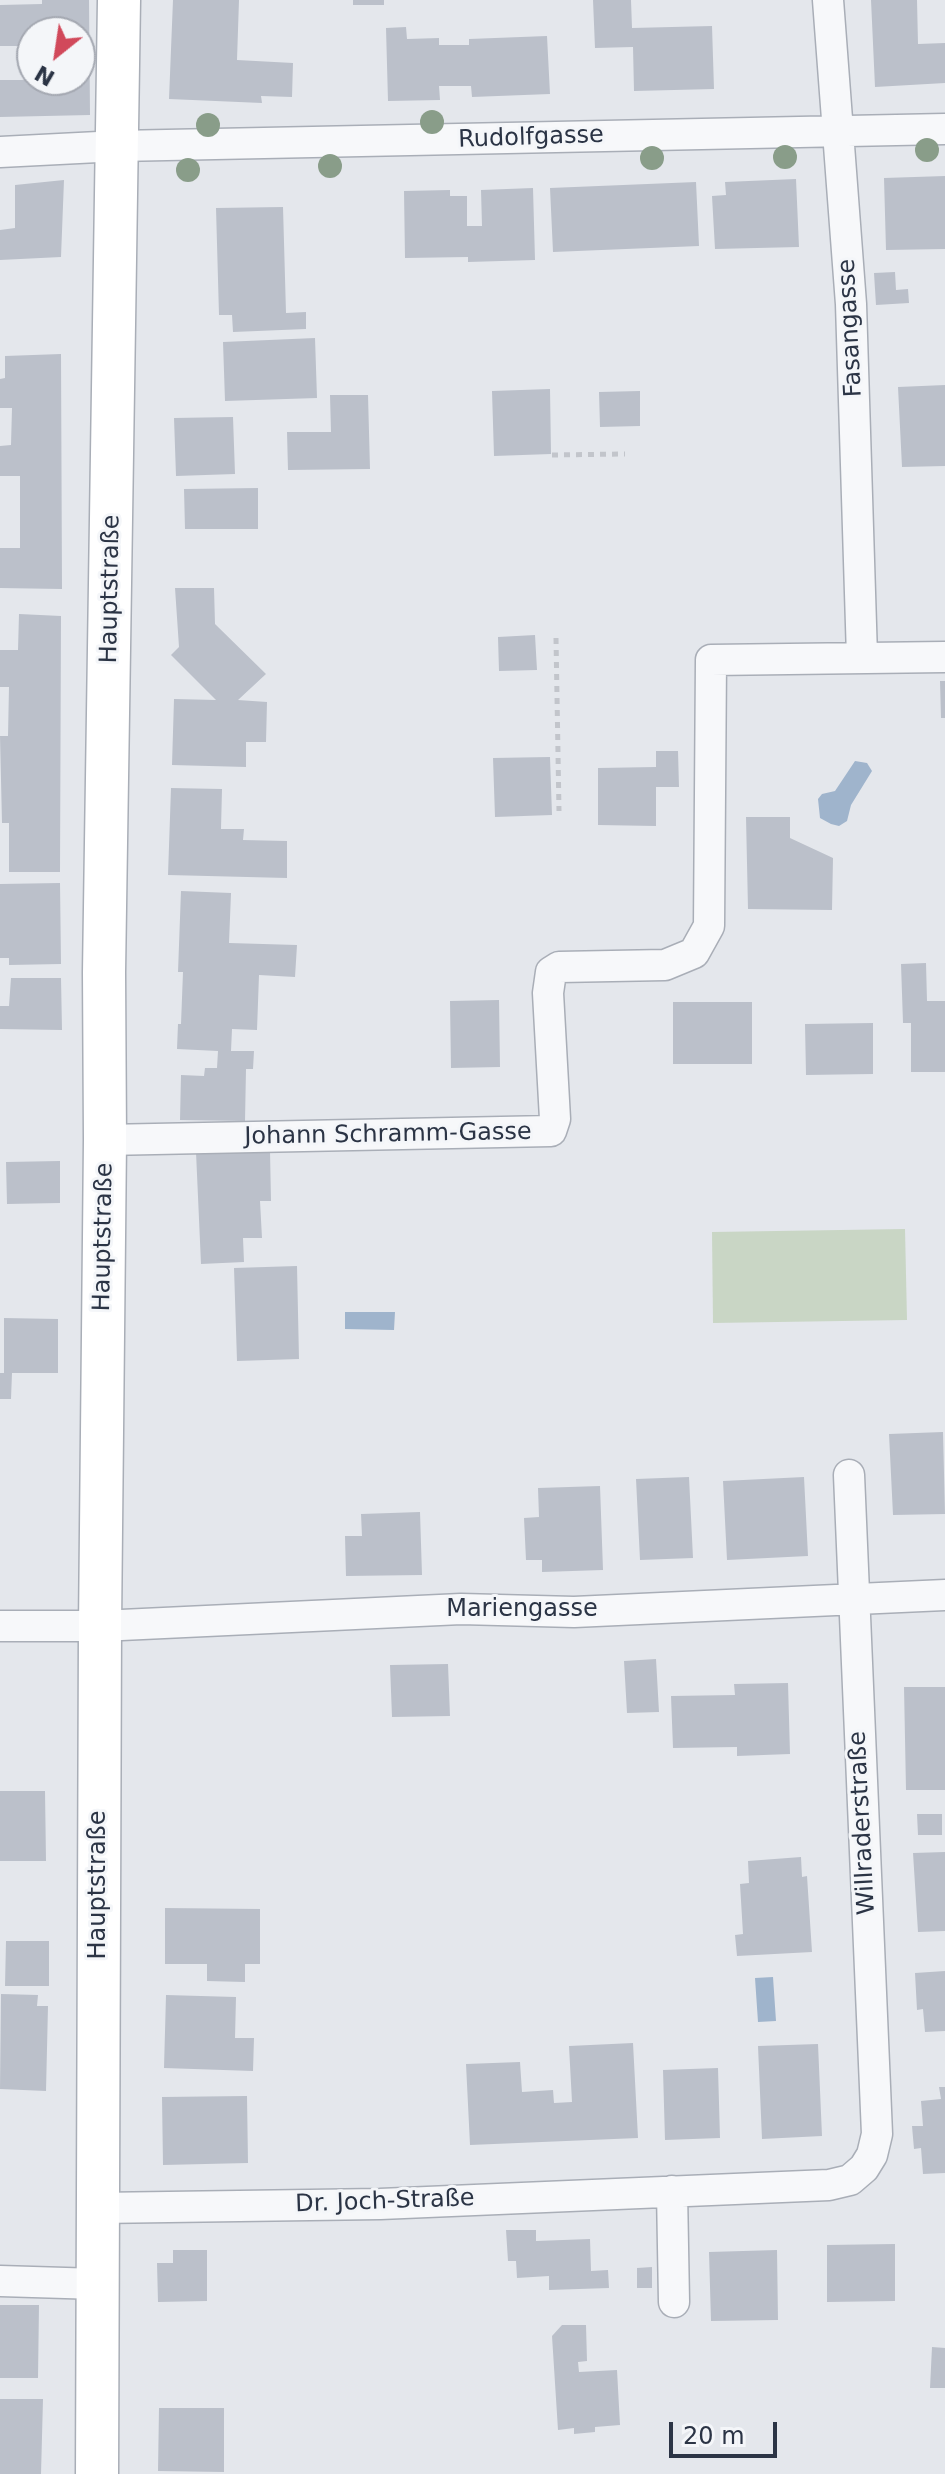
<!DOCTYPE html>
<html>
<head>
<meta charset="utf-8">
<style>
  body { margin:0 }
  #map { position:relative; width:945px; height:2474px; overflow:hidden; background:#e4e7ec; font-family:"DejaVu Sans",sans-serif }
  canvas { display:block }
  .north { position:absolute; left:16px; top:16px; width:80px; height:80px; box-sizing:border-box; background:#f4f6f9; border:2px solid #a4a8b1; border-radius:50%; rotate:210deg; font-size:22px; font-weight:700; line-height:32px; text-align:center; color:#2b3445 }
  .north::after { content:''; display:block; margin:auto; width:28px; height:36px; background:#d1495b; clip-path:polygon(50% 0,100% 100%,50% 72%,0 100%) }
  .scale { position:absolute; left:669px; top:2422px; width:108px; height:36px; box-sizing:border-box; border:4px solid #2b3445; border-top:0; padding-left:10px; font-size:24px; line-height:28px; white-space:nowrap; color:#2b3445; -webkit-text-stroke:6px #f4f6f9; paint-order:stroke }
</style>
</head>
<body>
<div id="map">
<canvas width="945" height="2474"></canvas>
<div class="north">N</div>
<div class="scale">20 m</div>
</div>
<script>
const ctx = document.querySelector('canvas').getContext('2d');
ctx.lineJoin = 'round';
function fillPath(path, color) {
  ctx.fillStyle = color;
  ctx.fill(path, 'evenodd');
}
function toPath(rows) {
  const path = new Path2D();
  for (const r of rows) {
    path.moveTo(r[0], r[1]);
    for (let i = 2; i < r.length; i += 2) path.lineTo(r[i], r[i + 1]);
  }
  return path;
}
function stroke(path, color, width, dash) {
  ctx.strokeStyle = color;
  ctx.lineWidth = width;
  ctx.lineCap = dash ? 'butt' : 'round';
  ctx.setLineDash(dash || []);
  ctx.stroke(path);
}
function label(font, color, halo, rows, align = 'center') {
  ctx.font = font + ' "DejaVu Sans",sans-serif';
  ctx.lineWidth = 6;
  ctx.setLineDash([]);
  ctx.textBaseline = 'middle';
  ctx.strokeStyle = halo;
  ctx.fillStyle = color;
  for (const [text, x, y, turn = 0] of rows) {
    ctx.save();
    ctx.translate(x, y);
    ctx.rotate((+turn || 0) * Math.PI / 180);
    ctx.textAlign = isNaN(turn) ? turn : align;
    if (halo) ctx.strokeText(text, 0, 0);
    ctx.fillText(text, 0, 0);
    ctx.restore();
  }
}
fillPath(toPath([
  [905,1229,907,1320,713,1323,712,1232]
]), '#c9d6c5');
fillPath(toPath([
  [855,761,867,763,872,771,851,805,847,821,839,826,831,824,820,818,818,799,822,794,835,791],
  [345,1312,395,1312,394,1330,345,1329],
  [773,1977,776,2021,758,2022,755,1978]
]), '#9fb4cc');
fillPath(toPath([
  [42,0,89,0,90,115,0,117,0,80,80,80,80,32,32,32,32,46,0,46,0,5,42,4],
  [173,0,239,0,237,60,293,63,292,97,261,96,262,103,169,99],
  [353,0,384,0,384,5,353,5],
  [593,0,631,0,632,28,712,26,714,89,634,91,633,47,595,48],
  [871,0,917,0,918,44,945,43,945,83,875,87],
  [406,27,407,39,439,38,439,45,469,45,469,39,547,36,550,94,472,97,471,86,439,86,440,100,388,101,386,28],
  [945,176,945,249,886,250,884,178],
  [796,179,799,247,715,249,712,196,726,195,725,182],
  [64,180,61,257,0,260,0,230,15,228,15,185],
  [696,182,699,246,553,252,550,188],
  [533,188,535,260,468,262,468,257,405,258,404,191,450,190,450,196,467,196,467,226,482,226,481,190],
  [283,207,286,313,306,312,306,329,233,332,232,315,219,315,216,208],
  [895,272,896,290,908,289,909,303,876,305,874,273],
  [315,338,317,398,225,401,223,342],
  [61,354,62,589,0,588,0,548,20,548,20,476,0,476,0,446,11,445,12,408,0,408,0,379,5,378,5,356],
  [945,385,945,466,902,467,898,387],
  [550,389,551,454,494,456,492,391],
  [640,391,640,426,600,427,599,392],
  [330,395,368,395,370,469,288,470,287,432,331,432],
  [233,417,235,474,176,476,174,418],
  [258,488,258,529,185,529,184,489],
  [175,588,214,588,215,624,266,674,238,700,267,702,266,742,246,742,246,767,172,765,174,699,216,700,171,655,179,647],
  [19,614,61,616,60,872,9,872,9,823,2,823,0,736,8,736,9,687,0,687,0,650,18,650],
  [535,635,537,670,499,671,498,637],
  [940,681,945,681,945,718,941,718],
  [656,751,678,751,679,787,656,787,656,826,598,825,598,768,656,767],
  [550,757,552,815,495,817,493,758],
  [171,788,222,789,221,829,244,829,243,840,287,841,287,878,168,875],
  [746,817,790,817,790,838,833,858,832,910,748,909],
  [60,883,61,964,9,965,9,958,0,958,0,884],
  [181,891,231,893,229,943,297,945,295,977,259,975,257,1030,232,1029,231,1051,254,1051,253,1069,246,1069,245,1121,180,1120,181,1075,204,1076,205,1068,217,1068,218,1051,177,1049,178,1024,181,1024,183,972,178,972],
  [926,963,927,1001,945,1001,945,1072,911,1072,911,1023,903,1023,901,964],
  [11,978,61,978,62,1030,0,1029,0,1006,9,1006],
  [499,1000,500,1067,451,1068,450,1001],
  [673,1002,752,1002,752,1064,673,1064],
  [873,1023,873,1074,806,1075,805,1024],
  [270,1151,271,1201,260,1201,262,1238,243,1238,244,1262,201,1264,196,1152],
  [60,1161,60,1203,7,1204,6,1162],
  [297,1266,299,1359,237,1361,234,1268],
  [4,1318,58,1319,58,1373,12,1373,11,1399,0,1399,0,1373,4,1373],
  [943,1432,945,1514,893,1515,889,1434],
  [689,1477,693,1558,640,1560,636,1479],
  [804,1477,808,1556,727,1560,723,1481],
  [600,1486,603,1570,542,1572,542,1560,526,1560,524,1518,539,1517,538,1488],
  [420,1512,422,1575,346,1576,345,1536,362,1536,361,1514],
  [656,1659,659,1712,627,1713,624,1661],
  [448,1664,450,1716,392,1717,390,1665],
  [788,1683,790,1754,737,1756,737,1747,673,1748,671,1696,735,1695,734,1684],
  [904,1687,945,1687,945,1790,906,1790],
  [0,1791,45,1791,46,1861,0,1861],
  [917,1814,942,1814,942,1835,918,1835],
  [945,1852,945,1931,918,1932,913,1853],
  [801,1857,802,1877,807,1876,812,1952,737,1956,735,1935,743,1934,740,1884,749,1883,748,1861],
  [165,1908,260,1909,260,1964,245,1964,245,1982,207,1981,207,1964,165,1964],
  [6,1941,49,1941,49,1986,5,1986],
  [945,1971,945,2031,925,2032,923,2009,917,2010,915,1973],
  [1,1994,38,1995,37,2006,48,2006,46,2091,0,2089],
  [166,1995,236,1997,235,2038,254,2038,253,2071,164,2068],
  [633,2043,638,2138,470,2145,466,2064,520,2062,522,2092,553,2090,554,2103,572,2102,569,2046],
  [818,2044,822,2136,762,2139,758,2046],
  [718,2068,720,2138,665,2140,663,2070],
  [939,2087,945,2087,945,2173,923,2174,921,2148,914,2149,912,2126,923,2126,921,2101,941,2099],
  [247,2096,248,2163,163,2165,162,2097],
  [506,2230,536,2230,536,2241,590,2239,591,2271,608,2270,609,2288,549,2290,549,2276,517,2278,516,2261,508,2261],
  [895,2244,895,2301,827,2302,827,2245],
  [173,2250,207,2250,207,2301,158,2302,157,2263,173,2263],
  [777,2250,778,2320,711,2321,709,2252],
  [652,2267,652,2288,637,2288,637,2268],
  [0,2305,39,2305,38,2378,0,2378],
  [562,2325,586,2325,587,2361,578,2362,579,2372,617,2370,620,2425,595,2427,595,2432,574,2434,574,2428,558,2430,552,2336],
  [932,2347,945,2348,945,2388,930,2388],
  [0,2399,43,2399,41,2474,0,2474],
  [159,2408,224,2408,224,2472,158,2471]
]), '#bbc0ca');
const minor = toPath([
  [828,0,851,304,862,657],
  [0,152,118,146,945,129],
  [105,1140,551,1131,555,1119,548,993,551,972,559,967,665,965,694,953,709,926,711,660,945,657],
  [0,1626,100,1626,461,1609,574,1612,945,1595],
  [672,2191,674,2302],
  [98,2208,380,2204,829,2185,850,2180,864,2168,872,2155,877,2134,849,1475],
  [0,2281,98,2284]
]);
const secondary = toPath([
  [97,2474,100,1626,105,1140,104,972,119,0]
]);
stroke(minor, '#a9aeb7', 33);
stroke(secondary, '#a9aeb7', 45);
stroke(toPath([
  [552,455,625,454],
  [556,638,559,811]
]), '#c2c5cb', 5, [6, 6]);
stroke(minor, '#f7f8fa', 30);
stroke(secondary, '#fff', 42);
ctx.fillStyle = '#899d89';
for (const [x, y] of [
  [432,122],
  [208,125],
  [927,150],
  [785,157],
  [652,158],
  [330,166],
  [188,170]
]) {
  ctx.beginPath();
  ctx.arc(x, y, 12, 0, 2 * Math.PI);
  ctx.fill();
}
label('24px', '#2b3445', '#f4f6f9', [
  ["Rudolfgasse",531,138,-2],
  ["Fasangasse",851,328,-93],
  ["Hauptstraße",111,589,-89],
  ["Johann Schramm-Gasse",388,1135,-1],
  ["Hauptstraße",104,1237,-89],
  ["Mariengasse",522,1610],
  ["Willraderstraße",863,1823,-93],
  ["Hauptstraße",99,1885,-90],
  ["Dr. Joch-Straße",385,2202,-2]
]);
</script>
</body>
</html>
